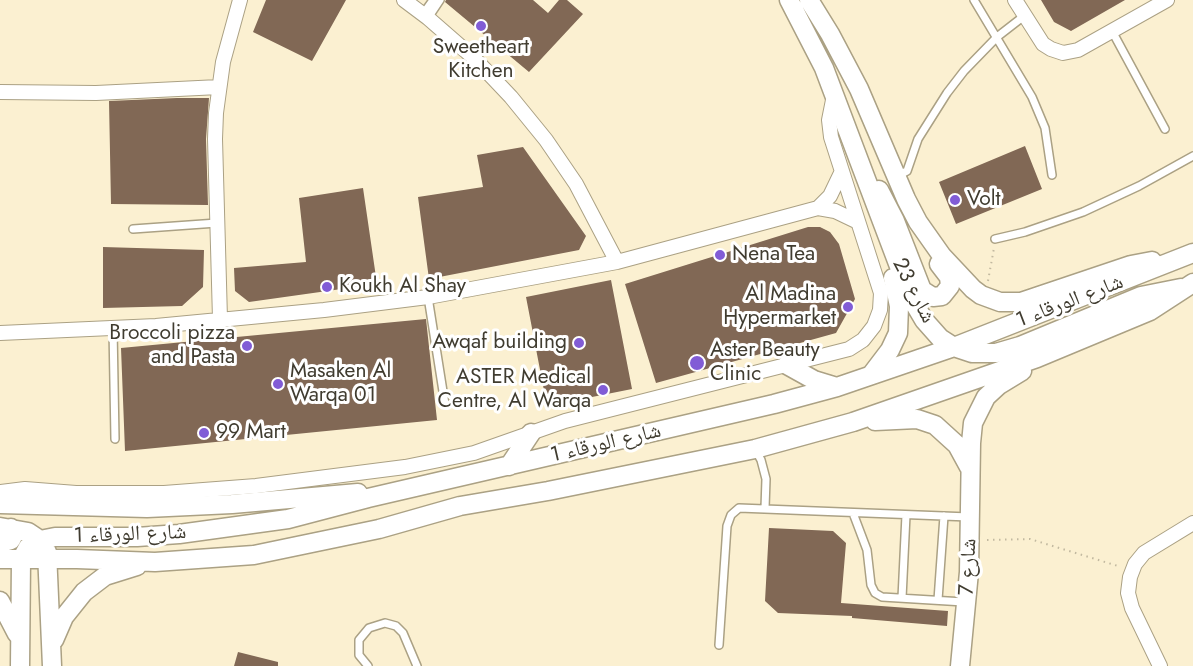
<!DOCTYPE html>
<html>
<head>
<meta charset="utf-8">
<style>
  body { margin:0 }
  canvas { display:block; background:#fbf0d1 }
</style>
</head>
<body>
<canvas width="1193" height="666"></canvas>
<script>
const ctx = document.querySelector('canvas').getContext('2d');
ctx.lineJoin = 'round';
function fillPath(path, color) {
  ctx.fillStyle = color;
  ctx.fill(path, 'evenodd');
}
function toPath(rows) {
  const path = new Path2D();
  for (const r of rows) {
    path.moveTo(r[0], r[1]);
    for (let i = 2; i < r.length; i += 2) path.lineTo(r[i], r[i + 1]);
  }
  return path;
}
function stroke(path, color, width, dash) {
  ctx.strokeStyle = color;
  ctx.lineWidth = width;
  ctx.lineCap = dash ? 'butt' : 'round';
  ctx.setLineDash(dash || []);
  ctx.stroke(path);
}
function label(font, color, halo, rows, align = 'center') {
  ctx.font = font + ' Jost,"Noto Naskh Arabic",sans-serif';
  ctx.lineWidth = 6;
  ctx.setLineDash([]);
  ctx.textBaseline = 'middle';
  ctx.strokeStyle = halo;
  ctx.fillStyle = color;
  for (const [text, x, y, turn = 0] of rows) {
    ctx.save();
    ctx.translate(x, y);
    ctx.rotate((+turn || 0) * Math.PI / 180);
    ctx.textAlign = isNaN(turn) ? turn : align;
    if (halo) ctx.strokeText(text, 0, 0);
    ctx.fillText(text, 0, 0);
    ctx.restore();
  }
}
fillPath(toPath([
  [266,0,346,0,312,61,253,32],
  [446,0,533,0,548,13,559,0,567,0,583,14,529,72,445,2],
  [1041,0,1125,0,1071,31,1054,22],
  [177,98,209,98,206,139,208,205,111,204,109,101],
  [1025,146,1042,189,956,224,939,182],
  [523,147,586,236,579,250,429,279,418,197,483,187,477,155],
  [363,188,377,284,249,302,235,291,234,268,306,262,299,198],
  [808,227,820,227,830,232,839,244,855,299,836,333,656,383,625,284],
  [103,247,204,250,203,287,182,306,103,308],
  [611,280,632,389,547,406,526,297],
  [426,319,437,420,125,451,121,348],
  [769,528,833,531,846,543,841,603,948,611,947,626,852,618,852,616,778,613,765,601],
  [238,652,278,662,278,666,234,666]
]), '#816855');
const lane = toPath([
  [974,0,1032,97,1045,128,1052,175],
  [423,14,433,0],
  [428,18,440,0],
  [1112,31,1165,129],
  [897,176,907,171,918,139,947,93,964,71,997,37,1024,16],
  [133,229,217,223],
  [995,239,1025,232,1083,212,1139,186,1193,156],
  [428,297,445,404],
  [113,328,115,439],
  [755,449,761,460,766,479,765,508],
  [853,513,867,550,871,585,875,593,882,597,964,602],
  [902,598,906,515],
  [938,600,944,516],
  [719,645,727,526,731,515,739,508,969,517],
  [368,666,359,655,359,640,369,628,385,623,396,626,403,633,417,666]
]);
const street = toPath([
  [404,0,428,18,475,59,511,97,546,140,576,184,617,262],
  [1015,0,1043,44,1051,49,1063,53,1078,50,1167,0],
  [0,92,96,93,219,87],
  [818,208,830,196,842,171],
  [220,319,215,139,216,113,223,62,240,0],
  [0,333,156,326,324,310,428,297,617,262,818,208,835,211,858,222],
  [0,492,25,489,76,493,164,493,256,486,405,467,474,453,565,421,849,349,863,340,874,326,880,310,881,293,831,137,829,120,834,95],
  [1160,666,1132,608,1128,593,1130,577,1135,564,1144,553,1193,523]
]);
const secondary = toPath([
  [789,0,824,68,911,298,924,320,940,338,954,347,972,353,996,353,1020,346,1141,296,1181,288],
  [809,0,830,34,859,89,906,199,918,222,942,256,973,289,981,295,1000,302,1021,302,1131,265,1152,261],
  [879,190,895,221,922,290,933,297,942,296,950,286,949,277,939,264],
  [787,365,814,380,837,387],
  [871,375,890,350,898,333,899,306,893,278],
  [875,421,917,419,935,425,957,445,969,467],
  [509,466,531,433],
  [0,504,147,508,232,504,358,493],
  [0,527,28,532,40,540,47,552,52,666],
  [0,543,11,540,14,534,11,528],
  [0,559,77,559,155,562,254,555,379,529,460,506,548,491,755,449,853,422,1037,358,1150,311,1193,283],
  [0,601,17,634],
  [54,640,64,617,84,592,105,576,137,566],
  [20,666,21,560,28,547,40,540,55,537,137,537,179,534,288,519,368,498,774,404,837,387,954,347,1193,253],
  [960,666,969,572,971,443,973,423,986,397,999,385,1022,371]
]);
stroke(lane, '#aba184', 10);
stroke(street, '#aba184', 16);
stroke(secondary, '#aba184', 21);
stroke(toPath([
  [988,281,994,248],
  [987,540,1030,539,1118,566]
]), '#c2b9a0', 2, [1.5, 4.5]);
stroke(lane, '#fff', 7);
stroke(street, '#fff', 14);
stroke(secondary, '#fff', 18);
for (const [x, y, r, color] of [
  [481,26,6,"#815cd6"],
  [955,200,6,"#815cd6"],
  [720,255,6,"#815cd6"],
  [327,287,6,"#815cd6"],
  [848,307,6,"#815cd6"],
  [579,343,6,"#815cd6"],
  [247,346,6,"#815cd6"],
  [697,363,8,"#815cd6"],
  [278,384,6,"#815cd6"],
  [603,390,6,"#815cd6"],
  [204,433,6,"#815cd6"]
]) {
  const dot = new Path2D();
  dot.arc(x, y, r, 0, 2 * Math.PI);
  ctx.fillStyle = color;
  ctx.fill(dot);
  stroke(dot, '#fff', 2);
}
label('21px', '#403c30', '#fff', [
  ["Sweetheart",481,48,"center"],
  ["Kitchen",481,72,"center"],
  ["Volt",967,200],
  ["Nena Tea",732,255],
  ["Koukh Al Shay",339,287],
  ["Al Madina",836,295,"right"],
  ["Hypermarket",836,319,"right"],
  ["Broccoli pizza",235,334,"right"],
  ["and Pasta",235,358,"right"],
  ["Awqaf building",567,343,"right"],
  ["Aster Beauty",710,351],
  ["Clinic",710,375],
  ["Masaken Al",290,372],
  ["Warqa 01",290,396],
  ["ASTER Medical",591,378,"right"],
  ["Centre, Al Warqa",591,402,"right"],
  ["99 Mart",216,433]
], 'left');
label('21px', '#403c30', '#fff', [
  ["شارع 23",913,291,63],
  ["شارع الورقاء 1",1070,302,-21],
  ["شارع الورقاء 1",606,444,-13],
  ["شارع الورقاء 1",130,535,-2],
  ["شارع 7",969,567,-87]
]);
</script>
</body>
</html>
